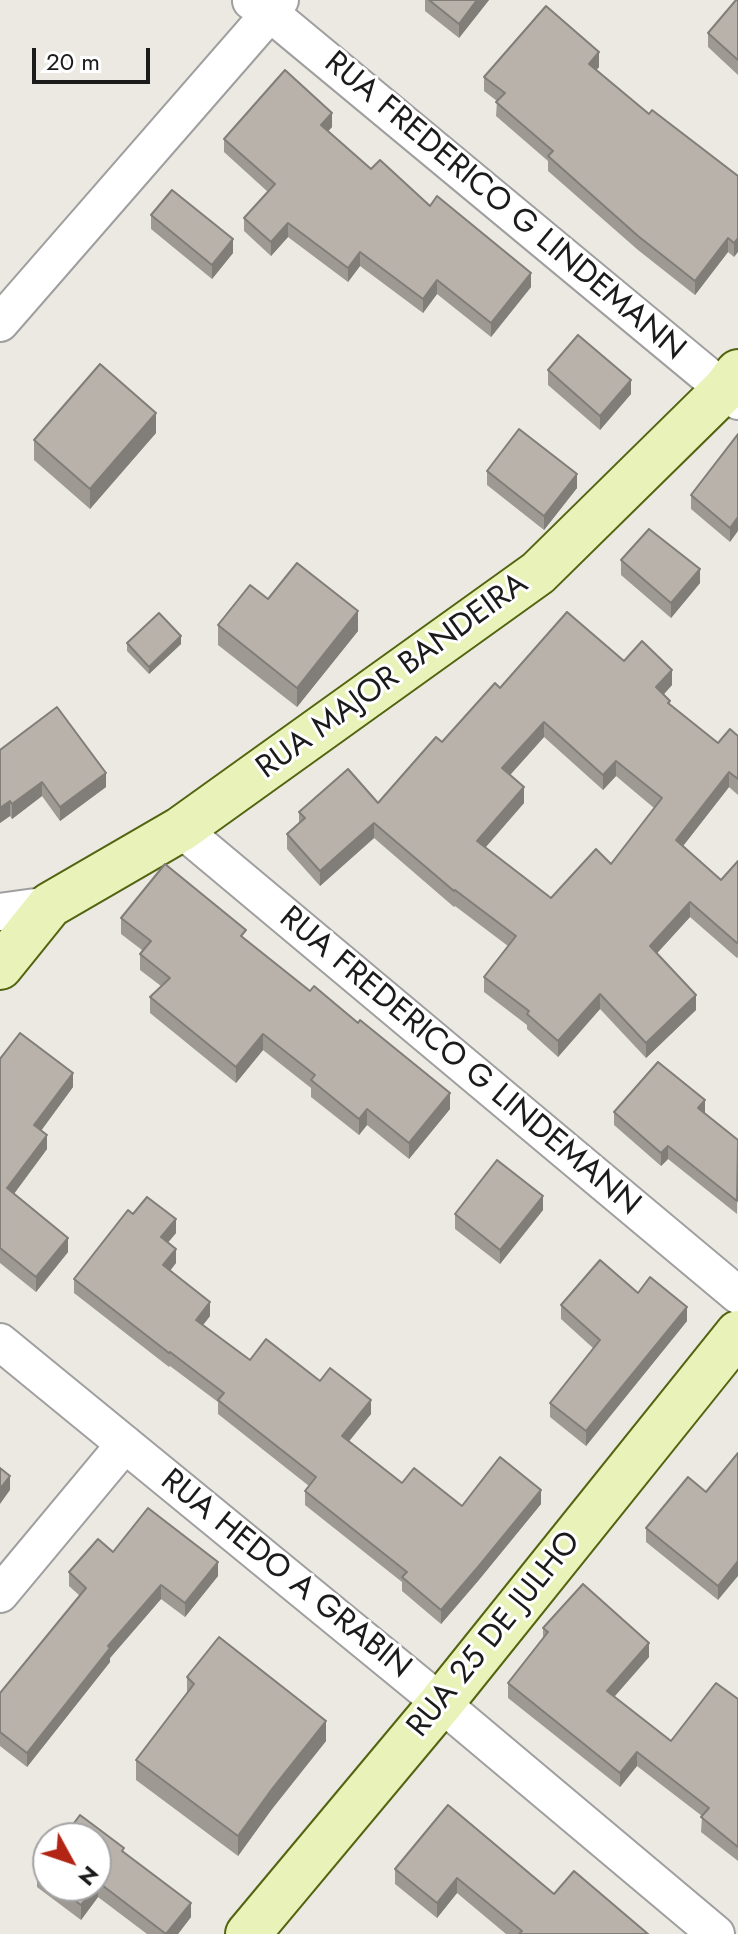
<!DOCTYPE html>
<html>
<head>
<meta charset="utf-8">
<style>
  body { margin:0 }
  #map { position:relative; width:738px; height:1934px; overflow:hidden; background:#ebe9e1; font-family:Jost,sans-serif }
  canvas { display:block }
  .north { position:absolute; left:32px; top:1822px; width:80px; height:80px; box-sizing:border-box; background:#fff; border:2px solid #a4a4a4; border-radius:50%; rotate:130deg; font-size:22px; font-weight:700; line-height:32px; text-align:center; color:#1b1b1b }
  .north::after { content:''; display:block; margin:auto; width:28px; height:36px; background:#b22413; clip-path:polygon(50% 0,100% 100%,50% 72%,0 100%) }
  .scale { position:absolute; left:32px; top:48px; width:118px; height:36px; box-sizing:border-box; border:4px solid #1b1b1b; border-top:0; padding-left:10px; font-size:24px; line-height:28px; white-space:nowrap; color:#1b1b1b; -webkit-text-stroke:6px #fff; paint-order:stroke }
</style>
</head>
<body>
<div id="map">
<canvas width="738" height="1934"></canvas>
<div class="north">N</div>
<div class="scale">20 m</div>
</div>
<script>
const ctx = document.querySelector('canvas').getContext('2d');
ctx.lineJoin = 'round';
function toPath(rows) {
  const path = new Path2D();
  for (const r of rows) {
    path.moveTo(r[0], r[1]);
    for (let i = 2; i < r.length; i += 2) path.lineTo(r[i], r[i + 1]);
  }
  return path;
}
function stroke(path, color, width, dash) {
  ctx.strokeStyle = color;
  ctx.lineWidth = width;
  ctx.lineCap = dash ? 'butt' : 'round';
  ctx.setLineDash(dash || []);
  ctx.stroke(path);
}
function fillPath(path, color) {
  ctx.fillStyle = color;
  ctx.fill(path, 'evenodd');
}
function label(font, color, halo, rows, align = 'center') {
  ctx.font = font + ' Jost,sans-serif';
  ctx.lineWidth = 6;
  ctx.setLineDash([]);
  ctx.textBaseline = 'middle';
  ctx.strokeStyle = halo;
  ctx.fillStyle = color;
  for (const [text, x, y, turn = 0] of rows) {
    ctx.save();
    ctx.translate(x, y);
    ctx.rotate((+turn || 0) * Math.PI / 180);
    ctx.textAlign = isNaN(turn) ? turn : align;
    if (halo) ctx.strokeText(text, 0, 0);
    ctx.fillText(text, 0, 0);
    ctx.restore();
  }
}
const minor = toPath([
  [280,0,270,13,738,401],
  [0,323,270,13,251,1],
  [181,829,738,1295],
  [0,912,50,905],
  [0,1342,441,1703,716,1934],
  [0,1594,125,1444]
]);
const secondary = toPath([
  [0,967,50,905,181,829,538,573,724,390,738,372],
  [248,1934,441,1703,738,1333]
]);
stroke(minor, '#9f9f9f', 40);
stroke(secondary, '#52640f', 48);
stroke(minor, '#fff', 36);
stroke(secondary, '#e9f2b8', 44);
fillPath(toPath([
  [425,0,489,0,459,38,425,11],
  [738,0,738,75,708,47,708,33],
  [599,67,596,70,649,114,738,176,734,257,728,252,695,295,638,250,548,171,548,161,496,116,497,101,484,91,484,77],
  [332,127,328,131,371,169,430,206,531,287,491,337,437,294,423,313,360,266,348,282,288,237,271,256,244,231,244,218,268,192,224,152,224,139],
  [151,215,233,253,212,279,151,229],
  [548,370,631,394,600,430,548,385],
  [156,433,90,509,34,460,34,440],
  [738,434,730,542,691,509,691,495],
  [487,471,577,488,544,530,487,485],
  [621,560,700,583,671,618,621,575],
  [268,599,358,631,297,707,218,645,218,625],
  [127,643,181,644,149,674,127,651],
  [624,661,672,685,664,694,670,705,718,743,738,736,738,795,729,787,683,846,721,880,738,861,738,957,737,958,690,917,657,953,696,1010,646,1058,600,1009,558,1057,527,1029,527,1025,484,992,484,977,508,946,455,906,454,907,374,838,320,886,287,849,287,834,299,824,299,812,378,803,500,688],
  [544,737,603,790,616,776,654,808,611,864,551,898,485,848,524,803,510,775],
  [0,750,106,787,60,821,42,796,12,819,10,816,0,823],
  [121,918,246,940,450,1109,409,1159,367,1125,359,1135,311,1097,311,1088,263,1050,236,1083,150,1013,150,997,161,986,140,970,140,954,142,950,121,934],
  [0,1059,73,1087,41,1131,47,1149,14,1194,68,1252,36,1292,0,1263],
  [614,1112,705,1113,738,1140,737,1214,668,1159,661,1166,614,1125],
  [543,1210,500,1264,455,1229,455,1214],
  [133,1214,176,1233,168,1242,176,1263,170,1271,210,1316,203,1325,250,1360,320,1381,371,1414,349,1441,402,1483,462,1506,541,1504,478,1581,441,1624,402,1591,402,1582,305,1505,305,1491,309,1486,218,1414,218,1402,170,1366,169,1367,74,1293,74,1279],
  [638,1293,687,1321,586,1446,550,1417,550,1403,593,1348,561,1319,561,1305],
  [738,1453,718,1600,646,1542,646,1528,706,1492],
  [113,1552,218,1576,185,1617,161,1599,110,1658,110,1662,27,1767,0,1746,0,1693,80,1596,69,1586,69,1572],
  [543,1628,649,1657,614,1697,671,1741,738,1699,738,1861,701,1832,702,1816,637,1766,620,1787,508,1698,508,1683,543,1638],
  [187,1677,326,1741,272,1809,238,1856,136,1780,136,1760,187,1694],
  [96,1838,124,1852,191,1917,178,1934,147,1934,98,1897,81,1920,37,1887,37,1872,48,1858,48,1886,96,1886],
  [395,1869,554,1894,648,1934,506,1934,457,1893,437,1918,395,1884]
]), '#9e9993');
fillPath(toPath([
  [477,0,489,0,459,38,459,24],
  [599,52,599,67,589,78,589,64],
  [332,113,332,127,321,139,321,125],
  [288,223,288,237,271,256,271,242],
  [728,238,728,252,695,295,695,281],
  [738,238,738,252,734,257,734,243],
  [233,239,233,253,212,279,212,265],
  [360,252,360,266,348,282,348,268],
  [531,273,531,287,491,337,491,323],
  [437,280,437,294,423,313,423,299],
  [631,380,631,394,600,430,600,416],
  [156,413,156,433,90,509,90,489],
  [577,474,577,488,544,530,544,516],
  [738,517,738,531,730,542,730,528],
  [700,569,700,583,671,618,671,603],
  [358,611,358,631,297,707,297,688],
  [181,636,181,644,149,674,149,667],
  [672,670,672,685,656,703,656,687],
  [544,722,544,737,502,784,502,768],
  [616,761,616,776,603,790,603,775],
  [729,772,729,787,676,855,676,840],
  [106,773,106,787,60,821,60,807],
  [42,782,42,796,12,819,12,804],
  [524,787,524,803,477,857,477,841],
  [10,801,10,816,0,823,0,808],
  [374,823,374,838,320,886,320,871],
  [690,902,690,917,650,961,650,946],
  [600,994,600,1009,558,1057,558,1041],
  [696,995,696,1010,646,1058,646,1043],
  [263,1034,263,1050,236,1083,236,1067],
  [73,1073,73,1087,34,1140,34,1125],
  [450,1093,450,1109,409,1159,409,1143],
  [705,1100,705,1113,698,1121,698,1108],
  [367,1109,367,1125,359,1135,359,1119],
  [47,1135,47,1149,7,1203,7,1188],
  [668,1146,668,1159,661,1166,661,1153],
  [543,1196,543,1210,500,1264,500,1250],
  [176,1219,176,1233,161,1251,161,1237],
  [68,1238,68,1252,36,1292,36,1277],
  [176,1249,176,1263,163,1279,163,1265],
  [210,1302,210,1316,196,1334,196,1320],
  [687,1307,687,1321,586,1446,586,1431],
  [371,1400,371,1414,342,1450,342,1436],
  [10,1476,10,1490,0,1504,0,1489],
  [541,1490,541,1504,478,1581,441,1624,441,1610],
  [738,1561,738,1576,718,1600,718,1586],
  [218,1562,218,1576,185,1617,185,1603],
  [161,1585,161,1599,110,1658,110,1662,27,1767,27,1753,108,1646],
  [649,1643,649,1657,607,1705,607,1691],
  [326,1721,326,1741,272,1809,238,1856,238,1836,272,1789],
  [637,1752,637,1766,620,1787,620,1773],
  [457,1878,457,1893,437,1918,437,1903],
  [98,1882,98,1897,81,1920,81,1905],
  [191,1903,191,1917,178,1934,166,1934]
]), '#817d78');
const building = toPath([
  [429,0,477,0,459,24,429,0],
  [736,0,738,0,738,60,708,33,736,0],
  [546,6,599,52,589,64,649,114,652,110,738,176,738,238,734,243,728,238,695,281,638,236,548,156,553,151,496,102,505,93,484,77,546,6],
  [285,70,332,113,321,125,371,169,380,160,430,206,437,196,531,273,491,323,437,280,423,299,360,252,348,268,288,223,271,242,244,218,275,184,224,139,285,70],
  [172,190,233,239,212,265,151,215,172,190],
  [578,335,631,380,600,416,548,370,578,335],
  [100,364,156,413,90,489,34,440,100,364],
  [519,429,577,474,544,516,487,471,519,429],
  [738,434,738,517,730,528,691,495,738,434],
  [649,529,700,569,671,603,621,560,649,529],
  [297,563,358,611,297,688,218,625,250,585,268,599,297,563],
  [567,612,624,661,642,641,672,670,656,687,670,701,668,703,718,743,730,729,738,736,738,779,729,772,676,840,721,880,738,861,738,942,737,943,690,902,650,946,696,995,646,1043,600,994,558,1041,527,1014,529,1011,484,977,516,936,455,890,454,891,374,823,320,871,287,834,305,818,299,812,348,769,378,803,436,737,442,742,495,683,500,688,567,612],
  [544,722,603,775,616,761,662,798,611,864,596,849,551,898,477,841,524,787,502,768,544,722],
  [159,613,181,636,149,667,127,643,159,613],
  [57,707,106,773,60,807,42,782,12,804,10,801,0,808,0,750,57,707],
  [165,864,246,930,241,936,310,991,314,986,358,1023,360,1020,450,1093,409,1143,367,1109,359,1119,311,1080,315,1075,263,1034,236,1067,150,997,170,978,140,954,151,941,121,918,165,864],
  [20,1033,73,1073,34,1125,47,1135,7,1188,68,1238,36,1277,0,1248,0,1059,20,1033],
  [658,1062,705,1100,698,1108,738,1140,737,1201,668,1146,661,1153,614,1112,658,1062],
  [497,1160,543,1196,500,1250,455,1214,497,1160],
  [147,1197,176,1219,161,1237,176,1249,163,1265,210,1302,196,1320,250,1360,266,1339,320,1381,330,1368,371,1400,342,1436,402,1483,414,1468,462,1506,500,1457,541,1490,478,1567,441,1610,402,1577,407,1572,305,1491,316,1477,218,1400,224,1393,170,1352,169,1353,74,1279,128,1210,133,1214,147,1197],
  [600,1260,638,1293,650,1277,687,1307,586,1431,550,1403,600,1340,561,1305,600,1260],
  [738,1453,738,1561,718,1586,646,1528,688,1477,706,1492,738,1453],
  [0,1468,10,1476,0,1489,0,1468],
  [148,1508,218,1562,185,1603,161,1585,108,1646,110,1648,27,1753,0,1732,0,1693,86,1588,69,1572,98,1539,113,1552,148,1508],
  [583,1584,649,1643,607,1691,671,1741,716,1683,738,1699,738,1847,701,1817,709,1808,637,1752,620,1773,508,1683,548,1632,543,1628,583,1584],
  [219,1637,326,1721,272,1789,238,1836,136,1760,194,1684,187,1677,219,1637],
  [448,1805,554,1894,574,1871,648,1934,519,1934,522,1931,457,1878,437,1903,395,1869,448,1805],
  [80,1815,124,1848,122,1851,191,1903,166,1934,98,1882,96,1885,96,1838,63,1838,80,1815],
  [48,1858,48,1881,37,1872,48,1858],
  [55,1886,95,1886,81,1905,55,1886]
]);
fillPath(building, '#b8b2ab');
stroke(building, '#817d78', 2);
label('32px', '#1b1b1b', '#fff', [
  ["RUA FREDERICO G LINDEMANN",504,207,40],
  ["RUA MAJOR BANDEIRA",393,677,-36],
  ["RUA FREDERICO G LINDEMANN",459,1062,40],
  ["RUA HEDO A GRABIN",285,1575,39],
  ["RUA 25 DE JULHO",495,1635,-51]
]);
</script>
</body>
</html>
